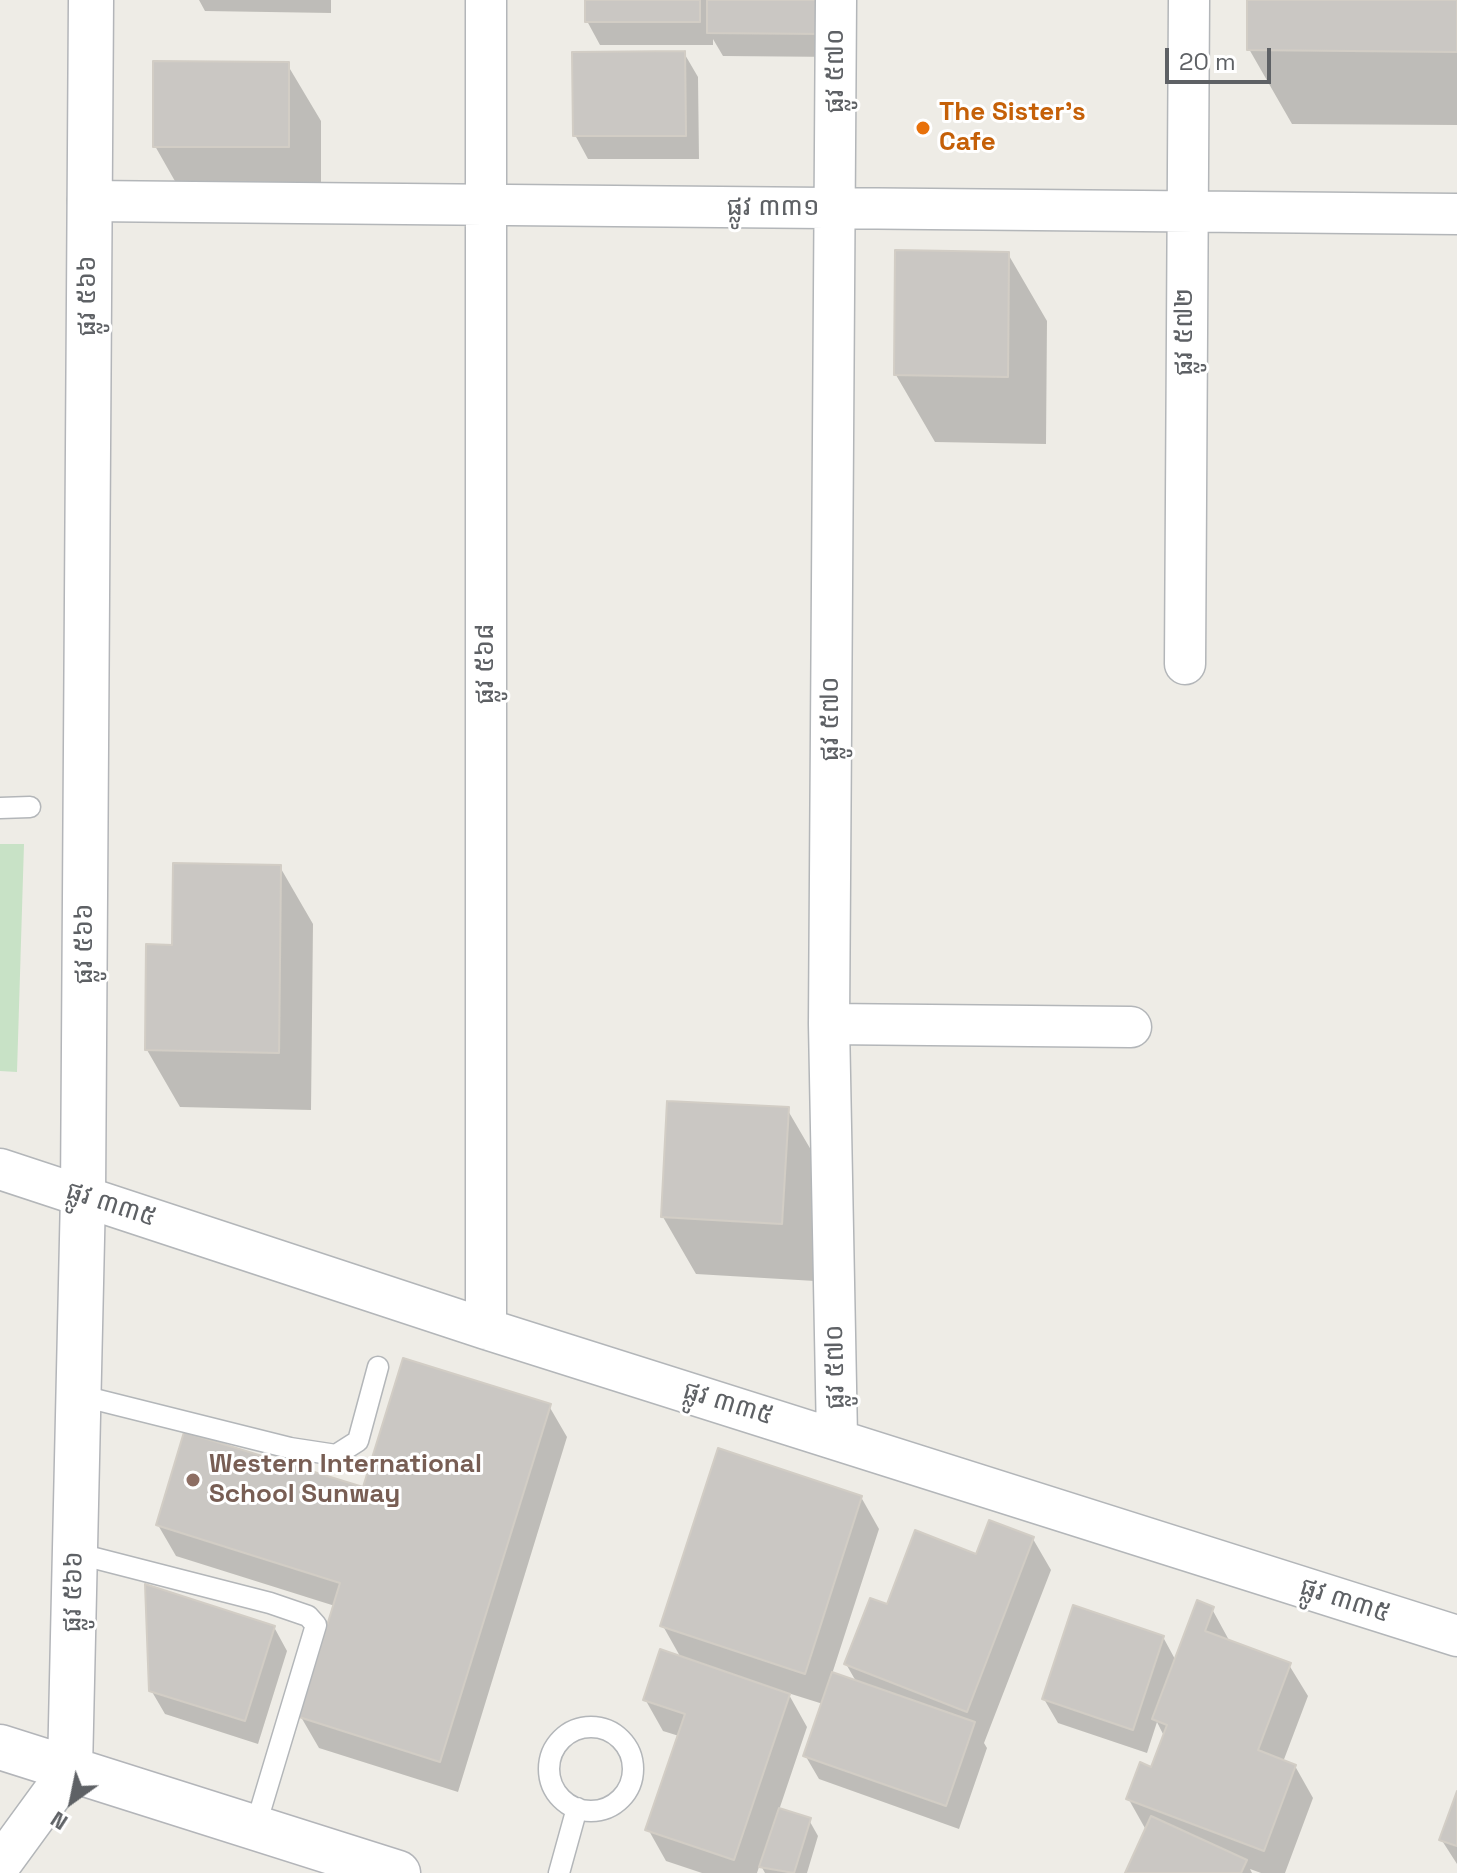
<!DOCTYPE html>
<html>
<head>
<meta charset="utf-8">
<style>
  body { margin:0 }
  #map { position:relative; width:1457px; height:1873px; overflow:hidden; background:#eeece6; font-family:"Space Grotesk",sans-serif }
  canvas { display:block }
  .north { position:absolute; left:32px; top:1761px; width:80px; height:80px; -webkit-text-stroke:6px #fff; paint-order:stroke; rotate:213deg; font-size:22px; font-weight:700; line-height:32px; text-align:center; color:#5e6165 }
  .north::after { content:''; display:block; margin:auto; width:28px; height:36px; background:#5e6165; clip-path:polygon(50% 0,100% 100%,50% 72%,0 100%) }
  .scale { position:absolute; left:1165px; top:48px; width:106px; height:36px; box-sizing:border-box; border:4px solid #5e6165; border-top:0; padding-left:10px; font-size:24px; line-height:28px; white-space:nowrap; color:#5e6165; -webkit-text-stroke:6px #fff; paint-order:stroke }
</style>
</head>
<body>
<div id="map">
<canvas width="1457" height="1873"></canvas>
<div class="north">N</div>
<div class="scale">20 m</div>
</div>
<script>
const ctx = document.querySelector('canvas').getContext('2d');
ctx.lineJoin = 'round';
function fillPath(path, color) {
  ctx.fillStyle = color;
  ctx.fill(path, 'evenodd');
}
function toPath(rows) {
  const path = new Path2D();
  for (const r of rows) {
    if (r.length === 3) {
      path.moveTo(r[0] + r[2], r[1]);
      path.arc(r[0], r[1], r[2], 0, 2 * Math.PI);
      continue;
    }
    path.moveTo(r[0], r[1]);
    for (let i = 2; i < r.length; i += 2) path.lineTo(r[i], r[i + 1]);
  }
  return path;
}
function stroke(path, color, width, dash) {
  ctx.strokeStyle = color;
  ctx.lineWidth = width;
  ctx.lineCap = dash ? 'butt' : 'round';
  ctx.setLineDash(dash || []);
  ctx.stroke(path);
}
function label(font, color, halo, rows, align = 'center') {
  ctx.font = font + ' "Space Grotesk","Noto Sans Khmer",sans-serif';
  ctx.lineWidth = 6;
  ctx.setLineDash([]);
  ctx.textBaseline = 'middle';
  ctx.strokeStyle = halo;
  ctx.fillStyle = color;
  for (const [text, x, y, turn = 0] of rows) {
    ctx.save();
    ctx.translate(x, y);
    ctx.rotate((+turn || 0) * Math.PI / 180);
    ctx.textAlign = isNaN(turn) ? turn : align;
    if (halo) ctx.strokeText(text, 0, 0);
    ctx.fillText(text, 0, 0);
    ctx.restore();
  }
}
fillPath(toPath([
  [0,844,24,844,17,1072,0,1071]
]), '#c8e2c6');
fillPath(toPath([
  [199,0,331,0,331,13,205,11],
  [587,0,840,0,839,57,723,56,713,39,713,45,600,45,587,21],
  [1249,0,1457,0,1457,125,1292,124,1249,49],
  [684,53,698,77,699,159,588,159,575,135],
  [287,64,321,121,321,204,188,204,155,146],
  [1008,254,1047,321,1046,444,935,442,896,375],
  [280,867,313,924,311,1110,180,1107,147,1050,174,947],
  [787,1109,821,1167,815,1281,696,1274,663,1217],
  [549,1406,567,1437,458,1792,319,1748,301,1717,335,1606,176,1556,158,1525,365,1490],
  [861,1497,879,1529,832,1674,857,1683,846,1664,888,1607,977,1557,1033,1539,1051,1570,984,1743,987,1748,959,1829,819,1779,805,1755,823,1704,788,1693,807,1727,779,1810,809,1820,818,1836,807,1873,765,1873,760,1864,757,1873,702,1873,666,1861,648,1829,679,1736,663,1731,645,1699,681,1658,663,1626],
  [1212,1609,1230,1642,1289,1665,1308,1696,1283,1762,1295,1766,1313,1798,1285,1873,1261,1873,1250,1869,1252,1873,1127,1873,1146,1830,1128,1798,1152,1769,1164,1736,1157,1722,1147,1753,1058,1723,1044,1699,1163,1637,1176,1661],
  [274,1627,287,1651,258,1744,165,1714,151,1690],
  [1457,1797,1457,1864,1441,1839]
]), '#0003');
const building = toPath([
  [585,0,700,0,700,22,585,22,585,0],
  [707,0,827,0,827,34,707,33,707,0],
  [1247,0,1457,0,1457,52,1247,50,1247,0],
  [685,51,686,136,573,136,572,52,685,51],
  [153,61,289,62,289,147,153,147,153,61],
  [895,250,1009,252,1008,377,894,375,895,250],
  [173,863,281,865,279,1053,145,1050,146,944,172,945,173,863],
  [667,1101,789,1107,782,1224,661,1217,667,1101],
  [403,1358,551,1404,440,1762,299,1717,340,1583,156,1525,184,1432,363,1487,403,1358],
  [718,1448,862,1496,805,1674,660,1626,718,1448],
  [989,1520,1034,1537,967,1712,844,1664,870,1598,887,1604,915,1530,976,1554,989,1520],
  [145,1584,275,1626,245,1721,149,1691,145,1584],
  [1197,1600,1214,1607,1205,1631,1291,1663,1258,1750,1296,1765,1264,1851,1126,1799,1140,1762,1151,1767,1167,1725,1152,1719,1197,1600],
  [1073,1605,1164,1636,1133,1730,1042,1699,1073,1605],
  [660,1649,790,1694,734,1860,645,1830,685,1714,643,1700,660,1649],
  [832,1672,975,1722,946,1806,803,1756,832,1672],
  [1457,1791,1457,1846,1439,1840,1457,1791],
  [779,1808,811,1818,794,1873,759,1867,779,1808],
  [1151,1816,1247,1860,1241,1873,1125,1873,1151,1816]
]);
fillPath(building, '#cac7c3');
stroke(building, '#d2cdc5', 2);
const lane = toPath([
  [0,808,30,807],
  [78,1395,290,1448,336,1455,358,1441,378,1367],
  [75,1553,270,1603,308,1616,316,1625,255,1828],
  [591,1769,42],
  [559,1873,577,1808]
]);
const street = toPath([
  [836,0,829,1024,837,1438],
  [88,201,1457,214],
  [1185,664,1189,0],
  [829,1024,1131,1027],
  [0,1169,486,1329,1457,1636],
  [486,1329,486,0],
  [0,1865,70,1769]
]);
const secondary = toPath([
  [0,1747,398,1873],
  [70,1769,83,1195,91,0]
]);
stroke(lane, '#b3b6b9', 23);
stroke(street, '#b3b6b9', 43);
stroke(secondary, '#b3b5b9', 47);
stroke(lane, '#fff', 20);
stroke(street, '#fff', 40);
stroke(secondary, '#fff', 44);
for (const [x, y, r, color] of [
  [923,128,8,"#e8710a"],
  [193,1480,8,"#8d6e63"]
]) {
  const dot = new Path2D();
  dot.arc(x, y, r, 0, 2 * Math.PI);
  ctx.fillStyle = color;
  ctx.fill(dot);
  stroke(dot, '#fff', 3);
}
label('26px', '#5e6165', '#fff', [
  ["ផ្លូវ ៥៧០",836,71,-90],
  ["ផ្លូវ ៣៣១",773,208],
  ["ផ្លូវ ៥៦៦",88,296,-90],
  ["ផ្លូវ ៥៧២",1185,332,-90],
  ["ផ្លូវ ៥៦៨",486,664,-90],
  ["ផ្លូវ ៥៧០",831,719,-90],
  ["ផ្លូវ ៥៦៦",85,944,-90],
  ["ផ្លូវ ៣៣៥",111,1205,18],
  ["ផ្លូវ ៥៧០",836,1367,-91],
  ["ផ្លូវ ៣៣៥",728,1404,17],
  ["ផ្លូវ ៥៦៦",74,1592,-89],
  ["ផ្លូវ ៣៣៥",1345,1601,18]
]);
label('bold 26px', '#c56008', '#fff', [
  ["The Sister's",939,113],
  ["Cafe",939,143]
], 'left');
label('bold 26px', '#785e54', '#fff', [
  ["Western International",209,1465],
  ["School Sunway",209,1495]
], 'left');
</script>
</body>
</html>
